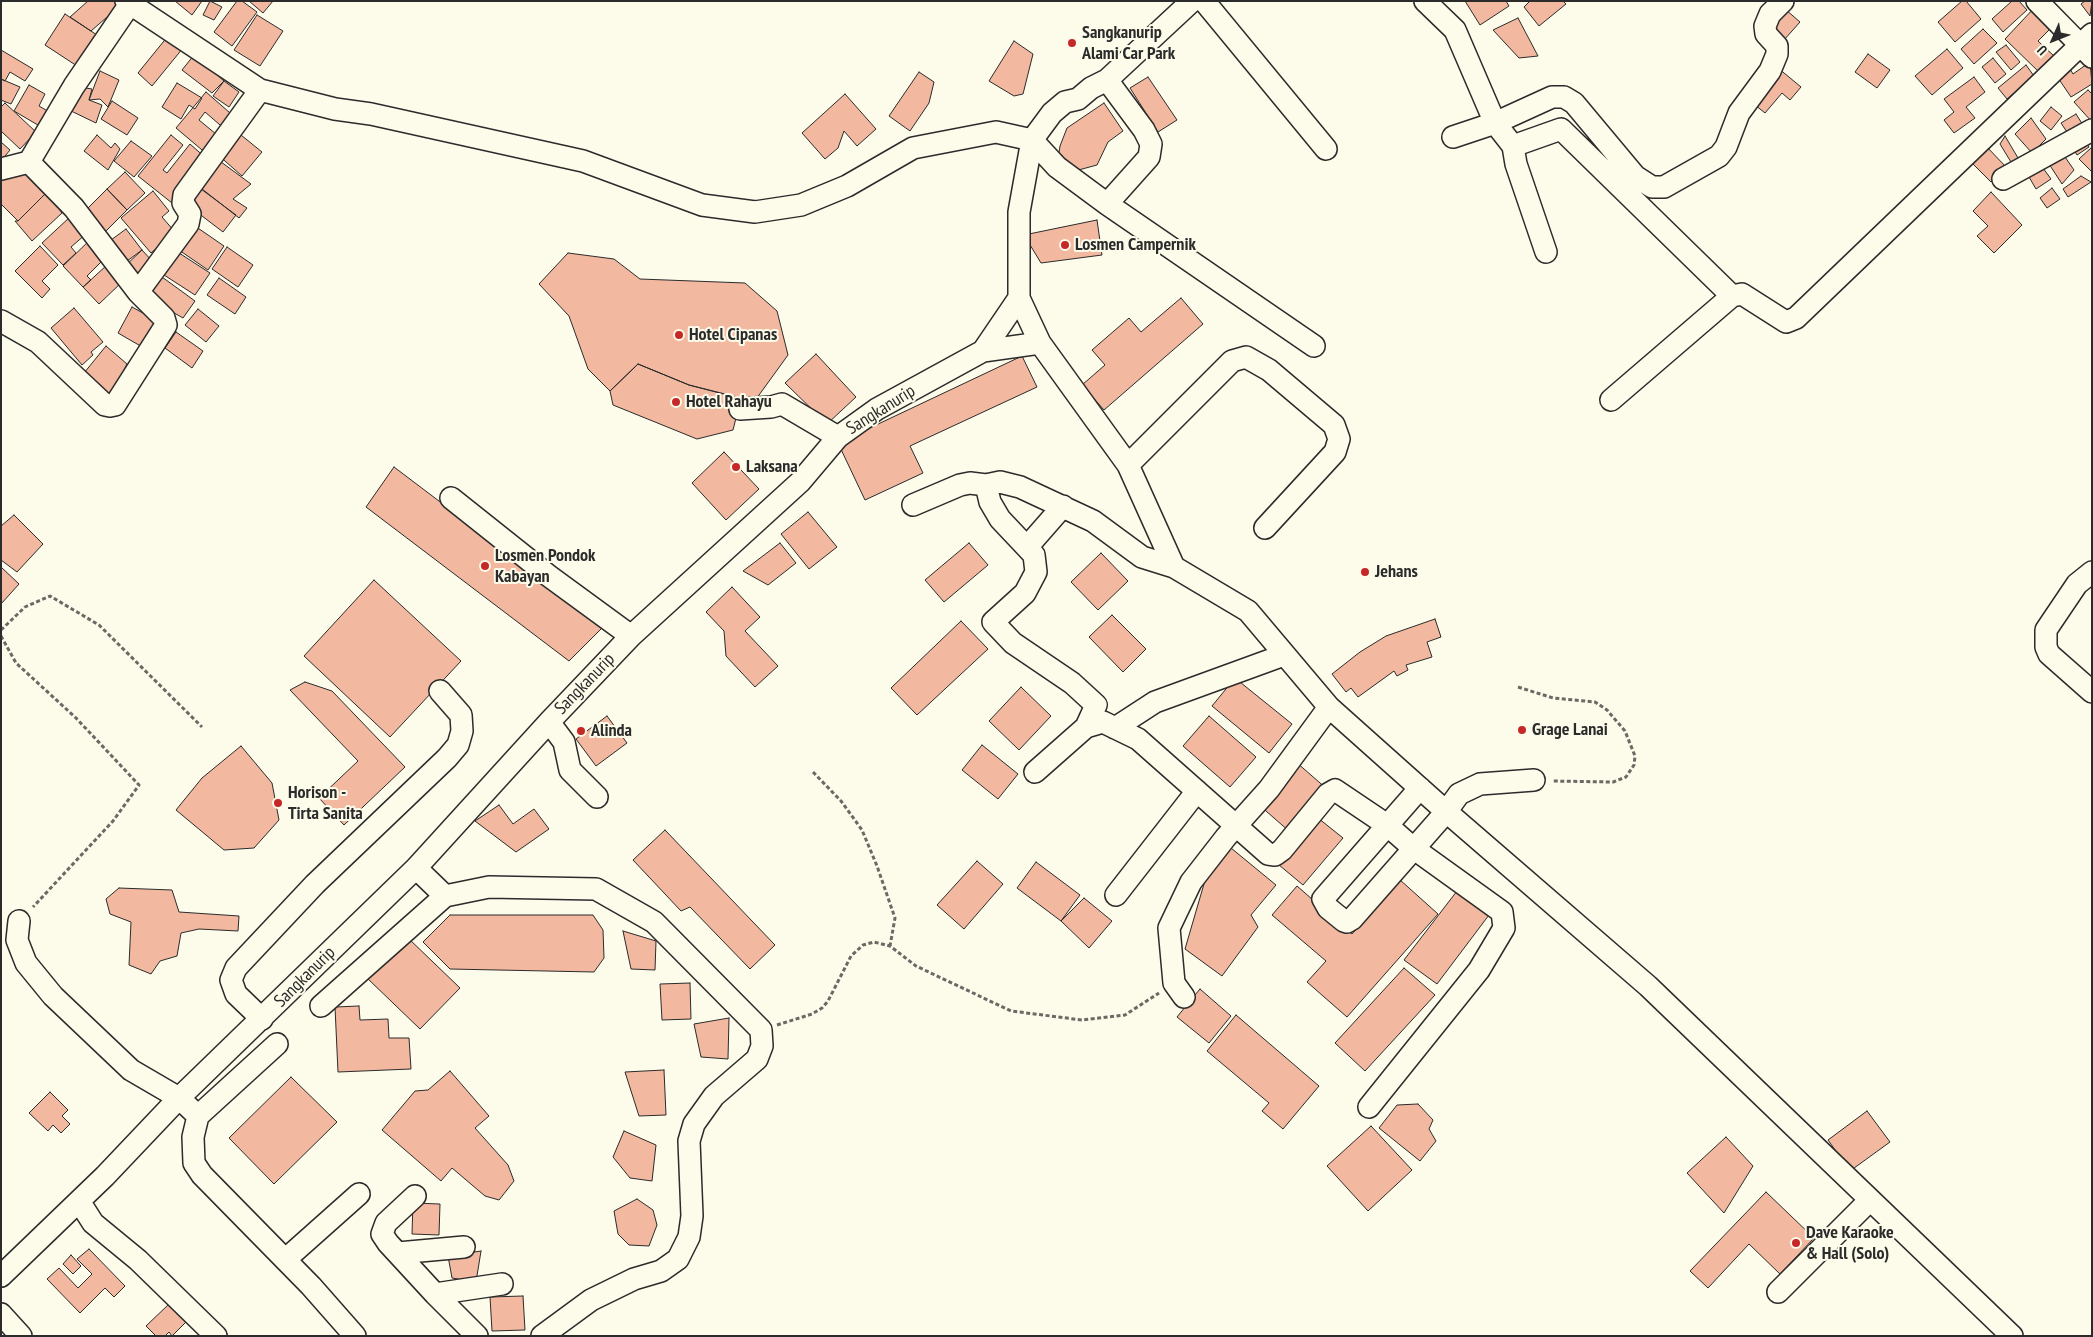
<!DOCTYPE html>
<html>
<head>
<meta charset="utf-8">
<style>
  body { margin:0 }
  #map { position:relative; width:2093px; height:1337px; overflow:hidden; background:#fdfbea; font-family:"PT Sans Narrow",sans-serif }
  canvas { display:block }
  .frame { position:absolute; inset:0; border:2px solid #2b2b2b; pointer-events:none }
  .north { position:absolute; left:2028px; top:15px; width:50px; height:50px; -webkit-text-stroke:4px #fdfbea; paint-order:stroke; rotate:226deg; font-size:14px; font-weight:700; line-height:20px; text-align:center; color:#2b2b2b }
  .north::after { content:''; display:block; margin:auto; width:18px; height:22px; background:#2b2b2b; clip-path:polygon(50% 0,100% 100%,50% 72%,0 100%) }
</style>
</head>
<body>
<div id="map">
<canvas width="2093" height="1337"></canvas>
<div class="frame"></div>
<div class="north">U</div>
</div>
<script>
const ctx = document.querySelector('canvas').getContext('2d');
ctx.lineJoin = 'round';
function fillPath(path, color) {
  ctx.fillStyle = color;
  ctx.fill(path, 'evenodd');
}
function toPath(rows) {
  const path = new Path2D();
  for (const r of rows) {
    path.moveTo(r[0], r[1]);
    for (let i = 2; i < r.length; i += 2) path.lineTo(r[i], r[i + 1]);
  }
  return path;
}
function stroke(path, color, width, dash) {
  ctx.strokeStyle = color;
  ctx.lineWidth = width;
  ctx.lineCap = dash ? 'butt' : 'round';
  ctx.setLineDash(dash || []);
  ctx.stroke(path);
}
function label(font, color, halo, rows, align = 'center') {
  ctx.font = font + ' "PT Sans Narrow",sans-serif';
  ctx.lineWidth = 4;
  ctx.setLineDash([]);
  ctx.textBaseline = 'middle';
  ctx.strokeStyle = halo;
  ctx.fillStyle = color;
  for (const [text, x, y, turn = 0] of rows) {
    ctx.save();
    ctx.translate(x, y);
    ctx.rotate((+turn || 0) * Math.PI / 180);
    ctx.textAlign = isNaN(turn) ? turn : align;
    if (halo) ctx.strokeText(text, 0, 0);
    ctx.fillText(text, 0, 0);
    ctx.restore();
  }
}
const building = toPath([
  [88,1,120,1,122,4,91,31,70,17,88,1],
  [175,1,202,1,192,15,175,1],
  [210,1,222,7,214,20,203,15,210,1],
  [237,1,242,1,257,12,232,46,214,32,237,1],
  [249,1,273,1,263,13,249,1],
  [1465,1,1506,1,1509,6,1480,25,1465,1],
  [1530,1,1563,1,1566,4,1539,26,1524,7,1530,1],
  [1962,1,1966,1,1981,19,1955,42,1938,22,1962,1],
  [2012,1,2019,1,2027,10,2003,32,1992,19,2012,1],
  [2085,1,2092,1,2090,16,2081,4,2085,1],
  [2036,6,2055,24,2038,41,2055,57,2040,73,2005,39,2036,6],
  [1785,9,1800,22,1784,40,1769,28,1785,9],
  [65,14,97,35,77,66,45,45,65,14],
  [257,15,283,31,260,66,234,50,257,15],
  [1518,18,1538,56,1519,58,1493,30,1518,18],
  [1983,29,1997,43,1974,64,1961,49,1983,29],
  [168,36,183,48,152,86,138,73,168,36],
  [1014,41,1033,54,1023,94,1014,96,989,81,1014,41],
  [2006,45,2020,62,2011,70,1996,52,2006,45],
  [1947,49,1963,68,1932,95,1915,76,1947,49],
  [1,50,33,69,25,81,10,72,5,81,1,79,1,50],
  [1868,54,1890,70,1877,88,1855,72,1868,54],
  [194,55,224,81,212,93,182,70,194,55],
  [1993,58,2006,74,1995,83,1982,67,1993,58],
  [2090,62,2092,84,2071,97,2056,75,2069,67,2073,74,2090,62],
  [2026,65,2034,76,2007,99,1998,88,2026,65],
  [1778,68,1801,87,1790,100,1782,93,1765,113,1750,101,1778,68],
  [100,71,119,80,108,107,100,99,89,100,100,71],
  [919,72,934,82,929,103,910,131,889,116,919,72],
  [1148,77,1177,120,1158,132,1130,88,1148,77],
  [1974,77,1985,92,1966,107,1975,118,1954,133,1944,120,1954,112,1944,99,1974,77],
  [1,79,20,87,11,104,1,100,1,79],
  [224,81,239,92,229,107,213,96,224,81],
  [177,83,202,98,195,109,189,105,181,119,162,107,177,83],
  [29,85,45,94,39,106,51,113,43,128,14,111,29,85],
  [79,87,92,89,89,100,102,105,96,123,67,109,79,87],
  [2088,90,2092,94,2092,122,2074,102,2088,90],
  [206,92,237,119,227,131,205,112,199,120,222,139,208,155,176,128,206,92],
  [845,94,876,129,857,146,844,131,838,148,825,159,802,133,845,94],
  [112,101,138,118,127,135,101,119,112,101],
  [5,103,36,132,20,149,1,131,1,107,5,103],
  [1104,103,1123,131,1108,142,1097,165,1071,172,1058,159,1060,146,1067,128,1104,103],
  [2051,107,2062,116,2051,130,2040,121,2051,107],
  [2076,114,2083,125,2069,135,2061,123,2076,114],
  [2031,118,2046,139,2032,153,2015,134,2031,118],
  [236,131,262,152,242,176,217,154,236,131],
  [97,135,111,148,115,143,120,149,108,170,84,151,97,135],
  [171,135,183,145,163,170,167,173,190,144,207,159,172,203,138,176,171,135],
  [2005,136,2021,163,2014,167,2000,144,2005,136],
  [131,141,152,156,134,177,114,161,131,141],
  [1,142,10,150,1,161,1,142],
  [2085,142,2089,147,2077,155,2074,150,2085,142],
  [1986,146,2006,167,1991,182,1970,161,1986,146],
  [2092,147,2092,172,2079,159,2092,147],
  [2063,154,2074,170,2062,184,2049,164,2063,154],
  [217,159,251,184,233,199,247,208,239,218,197,185,217,159],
  [19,168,45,194,18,221,1,204,1,176,19,168],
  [2043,168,2051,179,2036,189,2029,177,2043,168],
  [125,172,145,193,127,210,107,189,125,172],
  [2081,176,2091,182,2068,197,2063,189,2081,176],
  [2052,188,2060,199,2047,208,2040,198,2052,188],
  [107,189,127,210,104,233,83,213,107,189],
  [201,189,236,215,223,232,189,206,201,189],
  [46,191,62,213,32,241,15,221,18,221,45,194,46,191],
  [153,191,169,211,162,217,175,232,151,253,121,218,153,191],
  [1991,192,2022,225,1994,253,1977,236,1988,226,1973,211,1991,192],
  [70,217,86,234,71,247,76,253,63,265,42,243,70,217],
  [1097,220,1102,255,1041,263,1024,235,1097,220],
  [192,224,224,246,208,270,176,248,192,224],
  [126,229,142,250,123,264,107,243,126,229],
  [91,239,107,256,87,276,91,280,83,287,63,266,91,239],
  [40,246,58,265,42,281,50,289,42,298,15,271,40,246],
  [227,247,253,265,238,287,212,269,227,247],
  [142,250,152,261,136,282,124,267,142,250],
  [176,251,210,273,195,295,161,273,176,251],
  [568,253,614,259,640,279,745,283,777,311,788,355,754,402,689,385,638,364,610,391,588,369,569,316,539,284,568,253],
  [107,265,123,281,99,304,83,287,107,265],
  [162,277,195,301,183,318,148,298,162,277],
  [219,278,246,297,235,314,207,295,219,278],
  [1181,298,1203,324,1104,410,1082,385,1105,365,1092,350,1129,318,1141,332,1181,298],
  [132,307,159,322,144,348,118,333,132,307],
  [74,308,103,342,91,352,93,355,82,365,51,328,74,308],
  [198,309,219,326,206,342,185,325,198,309],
  [176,332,203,351,192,368,165,348,176,332],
  [106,346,127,364,112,396,84,373,106,346],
  [816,354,856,397,827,424,785,383,816,354],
  [1022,356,1037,387,910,446,923,473,865,500,838,443,1022,356],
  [638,364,689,385,741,398,733,430,697,439,613,405,610,391,638,364],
  [724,452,759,489,726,520,692,483,724,452],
  [394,467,604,626,569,661,366,507,394,467],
  [808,512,837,547,809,569,781,534,808,512],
  [14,515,43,544,17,572,1,560,1,526,14,515],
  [780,543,796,563,768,585,743,571,780,543],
  [969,543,988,565,944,602,925,580,969,543],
  [1101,553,1128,581,1098,610,1071,582,1101,553],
  [1,567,19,584,1,604,1,567],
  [374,580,461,661,390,737,304,656,374,580],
  [732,587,760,617,745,631,778,666,755,687,726,656,724,631,706,612,732,587],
  [1112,615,1146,649,1123,672,1089,637,1112,615],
  [1435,619,1441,637,1427,642,1432,657,1406,665,1408,670,1397,676,1394,671,1358,697,1351,688,1346,692,1332,674,1360,652,1386,636,1435,619],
  [961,621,988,649,917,715,891,688,961,621],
  [1235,678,1292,724,1269,753,1212,706,1235,678],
  [305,682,332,691,405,767,344,825,319,798,358,761,290,690,305,682],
  [1021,687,1051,716,1019,750,989,721,1021,687],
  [607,716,627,743,596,766,576,739,607,716],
  [1209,716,1256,757,1230,787,1183,746,1209,716],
  [982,745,1018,774,998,799,962,770,982,745],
  [241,746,272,783,279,820,254,848,224,850,176,810,202,778,241,746],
  [1296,762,1327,789,1290,832,1258,804,1296,762],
  [499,805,513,824,534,809,549,829,516,852,475,821,499,805],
  [1318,818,1343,838,1303,885,1279,865,1318,818],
  [665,830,775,945,750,969,690,907,681,911,633,860,665,830],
  [1231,848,1276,885,1251,915,1258,927,1222,976,1185,949,1206,877,1231,848],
  [977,861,1003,884,964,929,937,905,977,861],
  [1036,862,1080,895,1061,921,1017,888,1036,862],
  [1399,879,1438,914,1347,1017,1307,982,1326,961,1272,915,1297,886,1352,934,1399,879],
  [119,888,172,890,179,912,239,916,238,931,199,929,181,933,177,956,160,961,151,974,129,965,131,922,110,914,106,899,119,888],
  [1457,891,1489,915,1437,984,1404,960,1457,891],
  [1084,898,1112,921,1089,948,1061,921,1084,898],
  [450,915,593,915,603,930,604,958,594,972,450,969,423,942,450,915],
  [623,931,656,941,655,970,631,969,623,931],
  [407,937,460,988,420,1029,367,978,407,937],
  [1404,968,1435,995,1365,1071,1335,1043,1404,968],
  [690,983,691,1019,662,1020,660,984,690,983],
  [1200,989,1231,1016,1209,1043,1177,1017,1200,989],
  [359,1006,360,1020,388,1019,389,1038,409,1038,411,1069,338,1072,335,1007,359,1006],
  [1236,1015,1319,1086,1283,1129,1262,1111,1269,1103,1207,1051,1236,1015],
  [729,1018,728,1059,701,1057,694,1024,729,1018],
  [664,1070,666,1115,639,1116,625,1072,664,1070],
  [450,1071,489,1116,475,1128,508,1165,514,1181,499,1200,485,1196,452,1168,441,1181,382,1130,415,1091,428,1090,450,1071],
  [291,1077,337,1122,274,1184,229,1138,291,1077],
  [50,1092,68,1110,62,1116,70,1124,61,1133,53,1125,48,1131,29,1113,50,1092],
  [1418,1104,1433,1120,1429,1129,1436,1141,1420,1161,1379,1128,1397,1105,1418,1104],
  [1867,1111,1890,1142,1850,1171,1828,1140,1867,1111],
  [1371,1126,1412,1170,1368,1211,1327,1166,1371,1126],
  [624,1131,656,1145,652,1181,630,1178,613,1157,624,1131],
  [1726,1137,1753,1166,1724,1213,1687,1173,1726,1137],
  [1766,1192,1814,1238,1780,1274,1749,1244,1708,1288,1690,1271,1766,1192],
  [637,1199,653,1210,657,1225,649,1246,629,1245,618,1234,614,1211,637,1199],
  [413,1203,440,1204,439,1235,412,1234,413,1203],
  [89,1249,125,1286,114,1297,105,1288,80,1313,47,1279,59,1268,78,1288,92,1274,77,1259,89,1249],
  [481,1251,476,1282,452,1278,448,1256,481,1251],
  [71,1255,81,1266,73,1274,63,1264,71,1255],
  [523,1296,525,1330,492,1331,490,1297,523,1296],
  [168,1305,186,1322,172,1336,169,1332,165,1336,156,1336,146,1326,168,1305]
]);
fillPath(building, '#f2b8a0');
stroke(building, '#2b2b2b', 1);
const minor = toPath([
  [126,1,260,90,335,109,371,114,583,161,702,205,755,212,801,205,847,186,913,148,996,132,1032,140,1057,167,1107,204,1314,346],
  [132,1,74,86,29,162,74,208,138,292],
  [1192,1,1107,80,1091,88,1078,99,1065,102,1052,113,1032,140,1019,212,1019,298,1040,343,1128,465,1174,567,1248,611,1329,707,1441,807,1648,986,2012,1336],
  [1204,1,1326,149],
  [1425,1,1455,30,1495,123,1513,146,1516,164,1546,252],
  [2037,1,2092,57],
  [1107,80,1144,130,1151,144,1149,157,1107,204],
  [1453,137,1495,123,1552,97,1564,97,1574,103,1635,176,1652,187,1664,187,1719,156,1726,147,1739,113,1770,71,1777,54,1777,46,1766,34,1765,26,1770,14,1783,1],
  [1513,146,1561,129,1732,296],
  [1,169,29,162],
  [2003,179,2092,130],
  [1,321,38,342,105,405,110,406,115,405,166,325,164,318,138,292,188,224,190,214,183,203,184,195,260,90],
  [983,351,1019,298],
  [1611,400,1732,296,1742,294,1786,322,1796,318,2092,34],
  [740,409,771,407,782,404,838,437],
  [1128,465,1232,361,1246,357,1269,370,1334,425,1339,439,1335,452,1265,528],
  [986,485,990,502,1000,519,1034,555,1036,572,1025,593,993,622,1013,643,1072,683,1096,705,1086,727,1035,772],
  [451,498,549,576,631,636],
  [913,505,960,485,970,483,986,485,1000,482,1020,487,1093,521,1142,557,1174,567],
  [1028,546,1063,506],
  [2092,572,2077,584,2046,630,2046,647,2049,654,2092,692],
  [549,722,564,742,570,770,597,797],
  [1086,727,1103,722,1138,739,1268,854,1275,855,1282,850,1328,794,1335,790,1387,825,1413,848,1502,912,1504,928,1479,970,1369,1107],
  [1115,728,1155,702,1284,655],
  [1420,788,1323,899,1328,908,1344,921,1347,922,1352,919,1446,812,1459,794,1480,784,1534,780],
  [416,868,445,896],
  [1116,895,1197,791],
  [19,921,17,940,26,963,53,996,131,1070,179,1098,198,1116,193,1137,194,1163,202,1175,311,1286,355,1336],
  [1184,997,1174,983,1169,928,1191,882,1226,837,1269,789,1329,707],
  [321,1006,445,896,489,887,596,889,654,922,761,1030,762,1046,757,1059,714,1096,694,1124,689,1141,692,1216,689,1237,678,1259,661,1271,634,1279,591,1300,542,1336],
  [262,1019,236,994,231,980,236,968,315,884,447,758,458,745,462,731,461,715,440,691],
  [198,1116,277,1044],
  [415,1196,386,1223,382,1234,388,1243,435,1294,477,1336],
  [79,1201,93,1223,138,1260,216,1336],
  [398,1253,464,1247],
  [286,1259,359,1194],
  [1,1276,105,1176,179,1098,416,868,549,722,631,636,800,482,838,437,877,409,983,351,1040,343],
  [1778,1292,1870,1200],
  [435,1294,502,1284],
  [1,1314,21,1336]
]);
stroke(minor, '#2b2b2b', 24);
stroke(toPath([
  [1,630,25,607,50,596,99,625,202,727],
  [1,636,16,663,76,718,139,785,113,821,33,907],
  [1518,687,1553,698,1595,702,1607,710,1625,731,1635,756,1634,765,1626,777,1613,782,1552,781],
  [813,772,841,801,862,830,877,866,895,918,890,946],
  [777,1025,812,1014,822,1008,828,1001,851,956,863,945,874,942,890,946,916,966,1011,1011,1082,1020,1125,1015,1159,993]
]), '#6a6964', 3, [4, 2.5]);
stroke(minor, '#fdfbea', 21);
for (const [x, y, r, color] of [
  [1072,43,5,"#c62828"],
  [1065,245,5,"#c62828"],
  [679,335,5,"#c62828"],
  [676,402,5,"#c62828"],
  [736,467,5,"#c62828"],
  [485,566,5,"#c62828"],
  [1365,572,5,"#c62828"],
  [1522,730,5,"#c62828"],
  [581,731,5,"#c62828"],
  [278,803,5,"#c62828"],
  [1796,1243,5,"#c62828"]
]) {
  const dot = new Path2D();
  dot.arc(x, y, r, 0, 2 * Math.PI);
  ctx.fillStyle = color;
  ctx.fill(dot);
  stroke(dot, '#fdfbea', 2);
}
label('bold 18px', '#2b2b2b', '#fdfbea', [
  ["Sangkanurip",1082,33],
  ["Alami Car Park",1082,54],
  ["Losmen Campernik",1075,245],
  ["Hotel Cipanas",689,335],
  ["Hotel Rahayu",686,402],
  ["Laksana",746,467],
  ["Losmen Pondok",495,556],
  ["Kabayan",495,577],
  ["Jehans",1375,572],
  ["Grage Lanai",1532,730],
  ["Alinda",591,731],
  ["Horison -",288,793],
  ["Tirta Sanita",288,814],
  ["Dave Karaoke",1806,1233],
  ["& Hall (Solo)",1806,1254]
], 'left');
label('18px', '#2b2b2b', '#fdfbea', [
  ["Sangkanurip",881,410,-32],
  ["Sangkanurip",585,684,-46],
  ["Sangkanurip",305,977,-45]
]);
</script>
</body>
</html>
